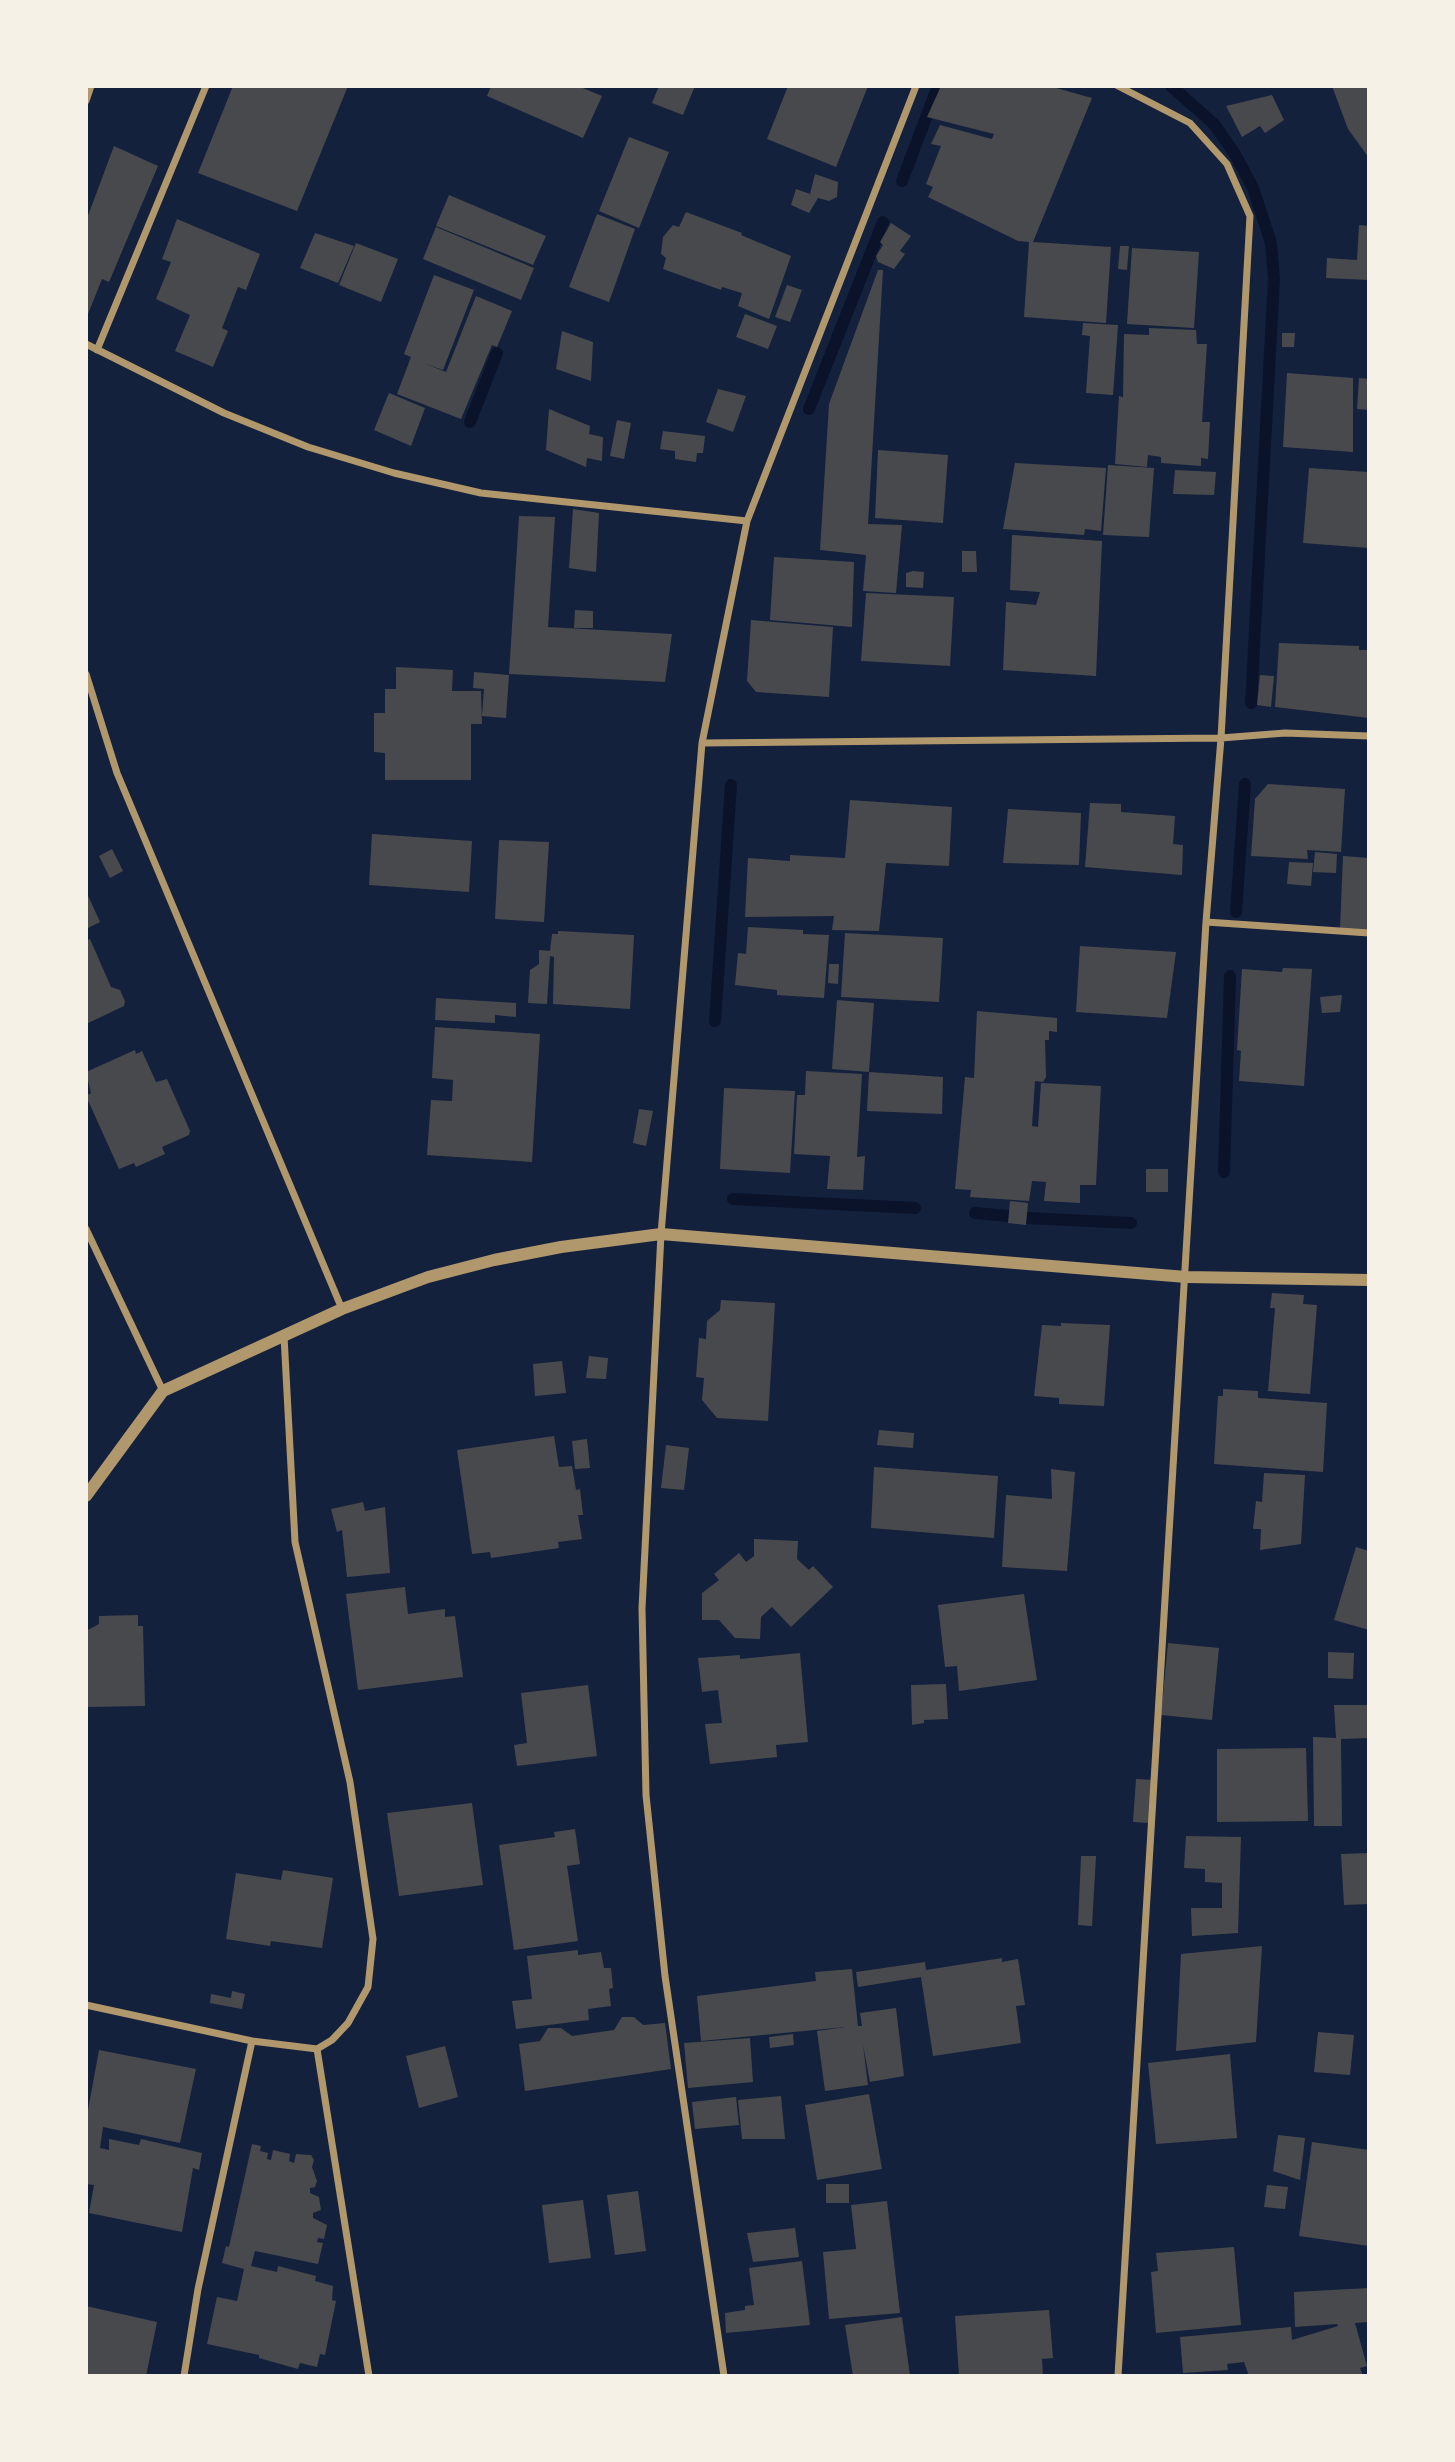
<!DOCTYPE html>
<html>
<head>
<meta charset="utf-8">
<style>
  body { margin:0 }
  #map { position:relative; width:1455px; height:2462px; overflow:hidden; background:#14213d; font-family:"IBM Plex Serif",serif }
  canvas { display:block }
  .frame { position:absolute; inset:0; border:88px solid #f6f1e7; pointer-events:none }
</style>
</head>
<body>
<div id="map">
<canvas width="1455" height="2462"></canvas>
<div class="frame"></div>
</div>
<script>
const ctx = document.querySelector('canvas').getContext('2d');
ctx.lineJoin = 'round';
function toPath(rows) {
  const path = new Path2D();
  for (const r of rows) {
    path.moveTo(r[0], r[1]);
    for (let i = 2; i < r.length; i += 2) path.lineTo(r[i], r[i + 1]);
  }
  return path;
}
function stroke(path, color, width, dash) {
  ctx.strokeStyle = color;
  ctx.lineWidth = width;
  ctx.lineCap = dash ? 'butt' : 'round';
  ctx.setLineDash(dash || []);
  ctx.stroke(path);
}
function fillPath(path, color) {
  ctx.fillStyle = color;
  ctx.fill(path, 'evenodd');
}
stroke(toPath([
  [1171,86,1214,124,1235,154,1253,188,1271,243,1274,279,1251,703],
  [902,181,938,86],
  [809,409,883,222],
  [470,422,497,353],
  [1236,912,1245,784],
  [715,1021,731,785],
  [1224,1172,1230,976],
  [733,1199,915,1208],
  [975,1213,1008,1216],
  [1027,1218,1131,1223]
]), '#0b132b', 12);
fillPath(toPath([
  [233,86,348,86,297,211,198,173],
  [491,86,578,86,602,96,583,138,487,96],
  [659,86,695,86,683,115,652,103],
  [788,86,868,86,836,167,767,139],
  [941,86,1049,86,1092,98,1033,242,1111,247,1106,323,1024,317,1029,242,1018,241,928,197,933,187,926,184,941,146,931,144,940,125,992,139,994,134,927,117],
  [1332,86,1369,86,1369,158,1348,129],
  [1272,95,1284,120,1265,133,1260,126,1242,137,1226,106],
  [629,137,669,152,639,228,599,211],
  [114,146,158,166,109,282,102,279,86,319,86,221],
  [815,174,838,182,837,197,829,201,818,198,809,213,791,205,796,189,810,194],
  [449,195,546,236,533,265,436,226],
  [686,212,742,233,741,235,791,256,769,319,738,306,742,293,722,287,721,290,663,269,666,258,661,254,663,237,673,225,679,227],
  [597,214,635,229,609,302,569,287],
  [177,219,260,254,246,290,238,287,222,328,228,331,213,367,175,351,190,315,156,299,171,262,162,259],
  [891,223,911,236,900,251,905,254,894,269,878,262,876,256,883,245,880,242],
  [1359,225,1369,226,1369,280,1326,278,1327,258,1357,260],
  [436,227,534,268,521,300,423,259],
  [315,233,354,246,338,283,300,268],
  [356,243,398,259,381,302,339,285],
  [1120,246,1129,246,1127,270,1118,269],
  [1132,248,1199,252,1194,328,1127,324],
  [878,270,883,270,868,524,902,525,896,593,863,591,866,555,820,550,829,404],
  [434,275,474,290,443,370,423,363,446,372,476,296,512,311,497,347,492,345,461,419,397,394,411,357,404,354],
  [787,285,802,290,790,322,775,317],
  [745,314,777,326,768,349,736,337],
  [1083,323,1118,325,1113,395,1086,393,1090,336,1082,335],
  [1149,328,1196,330,1197,344,1207,344,1202,422,1210,422,1208,459,1201,458,1201,466,1161,463,1161,457,1148,455,1147,467,1115,464,1119,396,1123,397,1124,334,1149,335],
  [562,331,593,342,591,381,556,369],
  [1282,333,1295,333,1294,347,1282,347],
  [1287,373,1353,378,1353,452,1283,447],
  [1359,378,1369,379,1369,410,1357,409],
  [718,389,746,396,733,432,706,422],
  [389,393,425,408,411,446,374,430],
  [549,409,590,426,589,434,603,437,602,461,587,458,586,467,546,450],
  [617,420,631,423,624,459,610,456],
  [663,431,705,436,703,453,697,453,696,462,675,459,675,451,660,449],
  [878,450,948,455,943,523,875,518],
  [1015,463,1106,468,1101,531,1085,529,1084,535,1003,529],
  [1108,465,1154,468,1149,537,1103,535],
  [1309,468,1369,472,1369,548,1303,543],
  [1175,470,1216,472,1214,495,1173,494],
  [573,509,599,513,596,572,569,568],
  [519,516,555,517,548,627,672,634,665,682,509,674],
  [1012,535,1102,541,1096,676,1003,670,1006,602,1036,605,1040,592,1010,590],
  [962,551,976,551,977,572,962,572],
  [774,557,854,562,852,627,770,620],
  [913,571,924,572,923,588,906,587,906,573],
  [866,593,954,597,950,666,861,661],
  [575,610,593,611,593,628,574,628],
  [751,620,833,627,829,697,756,692,747,681],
  [1279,643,1359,646,1359,650,1369,650,1369,718,1275,707],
  [396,667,453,670,452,691,481,691,482,724,471,724,471,780,385,780,385,753,374,752,374,713,385,713,385,689,396,689],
  [474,672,509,675,506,718,482,716,484,689,473,688],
  [1260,675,1274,676,1271,707,1257,705],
  [1268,784,1345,789,1341,852,1307,850,1308,859,1251,856,1255,799],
  [850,800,952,807,949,866,886,863,879,931,832,930,834,916,745,917,748,858,790,861,790,855,845,858],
  [1090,803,1121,804,1121,812,1175,816,1173,844,1183,845,1182,875,1085,867],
  [1008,809,1081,813,1079,865,1003,863],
  [372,834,472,841,469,892,369,885],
  [499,840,549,842,544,922,495,919],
  [112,849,123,871,110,878,99,856],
  [1315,852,1337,854,1336,873,1313,872],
  [1343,856,1369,858,1369,930,1340,929],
  [1289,862,1313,863,1311,886,1287,884],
  [86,891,100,922,86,929],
  [748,927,803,930,803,934,829,935,824,998,777,995,777,990,735,985,738,953,746,954],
  [558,931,634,935,630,1009,553,1004,554,957,550,956,547,1004,528,1003,530,970,539,964,539,950,550,951,552,934,558,934],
  [845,933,943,938,939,1002,841,997],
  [90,939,111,987,120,990,125,1001,124,1006,86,1024,86,941],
  [1080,946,1176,952,1167,1018,1076,1012],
  [829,964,839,964,838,984,828,983],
  [1283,968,1312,969,1304,1086,1239,1081,1241,1051,1237,1050,1242,969,1282,972],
  [1342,995,1340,1012,1322,1013,1320,997],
  [436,998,516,1003,516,1017,495,1015,495,1023,435,1020],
  [837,1000,874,1003,869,1072,832,1069],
  [977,1011,1057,1018,1057,1032,1049,1031,1049,1040,1045,1040,1046,1077,1043,1082,1035,1081,1032,1126,1038,1127,1041,1083,1101,1086,1096,1185,1080,1185,1080,1203,1044,1201,1046,1182,1032,1181,1029,1201,970,1197,971,1190,955,1189,965,1077,974,1078],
  [435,1027,540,1034,532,1162,427,1155,431,1100,452,1101,453,1080,432,1078],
  [135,1050,136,1054,142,1051,156,1082,167,1079,190,1131,189,1135,162,1147,165,1154,136,1167,134,1163,119,1169,86,1096,91,1093,86,1072],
  [806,1071,862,1074,857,1157,865,1156,863,1190,827,1189,830,1156,794,1154,797,1095,805,1095],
  [869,1072,943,1077,942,1114,867,1111],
  [724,1088,795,1091,790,1173,720,1169],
  [639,1109,653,1111,646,1146,633,1143],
  [1146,1169,1168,1169,1168,1192,1146,1192],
  [1010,1201,1028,1203,1026,1225,1008,1223],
  [1272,1293,1304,1295,1303,1304,1317,1305,1310,1394,1268,1391,1275,1308,1270,1308],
  [721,1300,775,1303,768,1421,717,1418,702,1400,704,1378,696,1377,699,1338,706,1339,707,1321,720,1310],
  [1061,1323,1110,1325,1104,1406,1059,1404,1059,1398,1034,1396,1042,1325,1061,1326],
  [589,1356,608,1358,606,1379,586,1378],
  [562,1361,566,1393,535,1396,533,1364],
  [1223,1389,1258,1391,1258,1398,1327,1403,1323,1472,1214,1464,1218,1396,1223,1396],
  [879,1430,914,1433,913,1448,877,1445],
  [554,1436,559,1467,572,1466,576,1490,580,1489,583,1515,578,1515,582,1539,558,1542,559,1548,491,1558,490,1552,472,1554,457,1450],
  [587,1439,590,1468,575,1469,572,1441],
  [666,1445,689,1448,684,1490,661,1488],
  [874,1467,998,1476,994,1538,871,1528],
  [1051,1469,1075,1472,1067,1571,1002,1567,1006,1495,1052,1499],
  [1264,1473,1305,1475,1301,1544,1260,1550,1261,1529,1253,1529,1256,1501,1262,1502],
  [363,1502,365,1511,385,1507,390,1573,347,1577,342,1530,337,1532,331,1509],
  [754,1539,798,1541,797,1559,809,1570,813,1566,833,1587,791,1627,772,1607,761,1617,760,1639,735,1638,719,1620,702,1620,702,1593,719,1580,714,1574,739,1553,746,1562,754,1556],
  [1356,1547,1369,1551,1369,1630,1334,1620],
  [405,1587,408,1614,445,1609,445,1617,455,1616,463,1677,358,1690,346,1594],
  [1024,1594,1037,1680,959,1691,957,1666,945,1667,938,1605],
  [138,1615,138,1626,143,1626,145,1706,86,1707,86,1631,99,1624,99,1616],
  [1168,1643,1219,1648,1212,1720,1161,1715],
  [1328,1652,1354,1653,1353,1679,1328,1678],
  [800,1653,808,1742,776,1745,777,1757,710,1764,705,1724,722,1723,718,1690,702,1692,698,1658,740,1655,740,1659],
  [946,1684,948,1719,924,1720,924,1723,912,1725,911,1685],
  [588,1685,597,1756,517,1766,514,1745,527,1743,521,1693],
  [1334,1705,1369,1705,1369,1738,1341,1739,1342,1826,1314,1826,1313,1737,1336,1738],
  [1306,1748,1308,1821,1217,1822,1217,1749],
  [1136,1779,1154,1780,1150,1823,1133,1822],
  [472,1803,483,1885,399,1896,387,1813],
  [575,1829,580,1864,567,1866,578,1941,514,1950,499,1845,555,1837,554,1832],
  [1186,1836,1241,1837,1238,1933,1192,1936,1191,1908,1222,1908,1222,1883,1205,1882,1205,1869,1184,1868],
  [1369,1853,1369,1904,1344,1905,1341,1854],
  [1081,1856,1096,1856,1092,1926,1078,1925],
  [283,1870,333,1878,322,1948,271,1941,270,1946,226,1939,236,1873,281,1880],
  [1262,1946,1256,2042,1176,2051,1181,1954],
  [578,1950,578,1955,601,1952,604,1968,611,1968,613,1988,609,1989,611,2006,588,2009,589,2020,516,2029,512,2001,532,1999,527,1956],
  [1002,1958,1002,1962,1018,1959,1025,2005,1016,2006,1021,2043,933,2056,921,1977,858,1987,856,1972,925,1962,926,1970],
  [852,1969,858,2026,862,2026,860,2013,896,2008,904,2076,870,2082,863,2045,868,2085,825,2091,817,2031,845,2027,701,2041,697,1996,816,1981,815,1972],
  [232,1991,245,1994,242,2009,210,2003,211,1994,231,1998],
  [622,2017,634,2017,643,2025,665,2023,671,2069,525,2091,519,2044,540,2041,548,2028,561,2028,572,2036,614,2030],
  [1318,2032,1354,2035,1350,2075,1314,2072],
  [793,2034,794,2045,770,2048,769,2037],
  [750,2038,753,2082,688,2088,684,2043],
  [445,2046,458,2097,419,2108,406,2056],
  [99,2050,196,2069,180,2143,103,2127,100,2148,109,2150,109,2139,139,2145,141,2139,202,2153,199,2170,193,2168,182,2232,89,2213,94,2185,86,2184,86,2121],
  [1230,2054,1237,2138,1156,2144,1148,2063],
  [869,2094,882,2169,817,2180,805,2105],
  [781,2096,785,2139,742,2139,738,2100],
  [736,2097,739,2125,695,2129,692,2102],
  [1278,2135,1305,2138,1300,2180,1273,2171],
  [1312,2142,1369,2150,1369,2246,1299,2236],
  [252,2144,261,2146,260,2151,268,2153,267,2159,271,2160,273,2150,290,2154,289,2161,294,2163,296,2154,311,2155,314,2160,312,2167,317,2181,315,2187,310,2188,310,2193,319,2197,321,2210,313,2213,313,2218,327,2225,324,2239,318,2238,317,2242,323,2243,318,2264,255,2251,251,2266,277,2272,278,2266,316,2276,315,2281,333,2286,332,2300,336,2301,325,2355,320,2354,317,2367,300,2363,298,2369,259,2358,259,2355,207,2344,217,2297,237,2301,244,2269,222,2263,226,2246,229,2247],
  [826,2184,849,2184,849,2203,826,2203],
  [1267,2185,1288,2187,1285,2209,1264,2207],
  [638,2191,646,2251,615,2255,607,2195],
  [583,2200,591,2258,549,2263,542,2205],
  [887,2201,900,2313,829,2319,823,2252,856,2249,851,2205],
  [795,2228,799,2257,753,2262,747,2233],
  [1234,2247,1241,2325,1156,2333,1151,2272,1158,2271,1156,2253],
  [802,2261,810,2325,726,2333,725,2313,745,2310,745,2306,754,2305,749,2268],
  [1369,2288,1369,2322,1355,2323,1367,2366,1360,2368,1363,2376,1249,2376,1244,2362,1227,2364,1228,2370,1183,2373,1180,2337,1291,2327,1292,2340,1338,2326,1337,2324,1295,2327,1294,2292],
  [86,2306,157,2322,146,2376,86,2376],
  [1049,2310,1053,2358,1042,2359,1043,2376,959,2376,955,2316],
  [902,2317,910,2376,853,2376,845,2325]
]), '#48494c');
stroke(toPath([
  [1118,86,1190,123,1227,164,1250,216,1221,738,1206,922,1118,2376],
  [86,101,91,86],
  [86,344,224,413,308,447,394,473,481,493,747,521],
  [97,350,206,86],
  [86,674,117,773,342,1309],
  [702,743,1221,738,1285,733,1369,736],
  [1206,922,1369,933],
  [86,1229,163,1391],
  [284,1336,295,1542,350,1782,373,1939,368,1987,348,2023,332,2040,317,2049],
  [86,2005,252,2041,317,2049,369,2376],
  [184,2376,198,2289,252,2041],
  [724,2376,665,1976,646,1795,642,1608,661,1234,702,743,747,521,916,86]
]), '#b1986c', 7);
stroke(toPath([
  [86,1496,163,1391,342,1309,428,1277,494,1260,561,1247,661,1234,1186,1277,1369,1280]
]), '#b1986c', 12);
</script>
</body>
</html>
